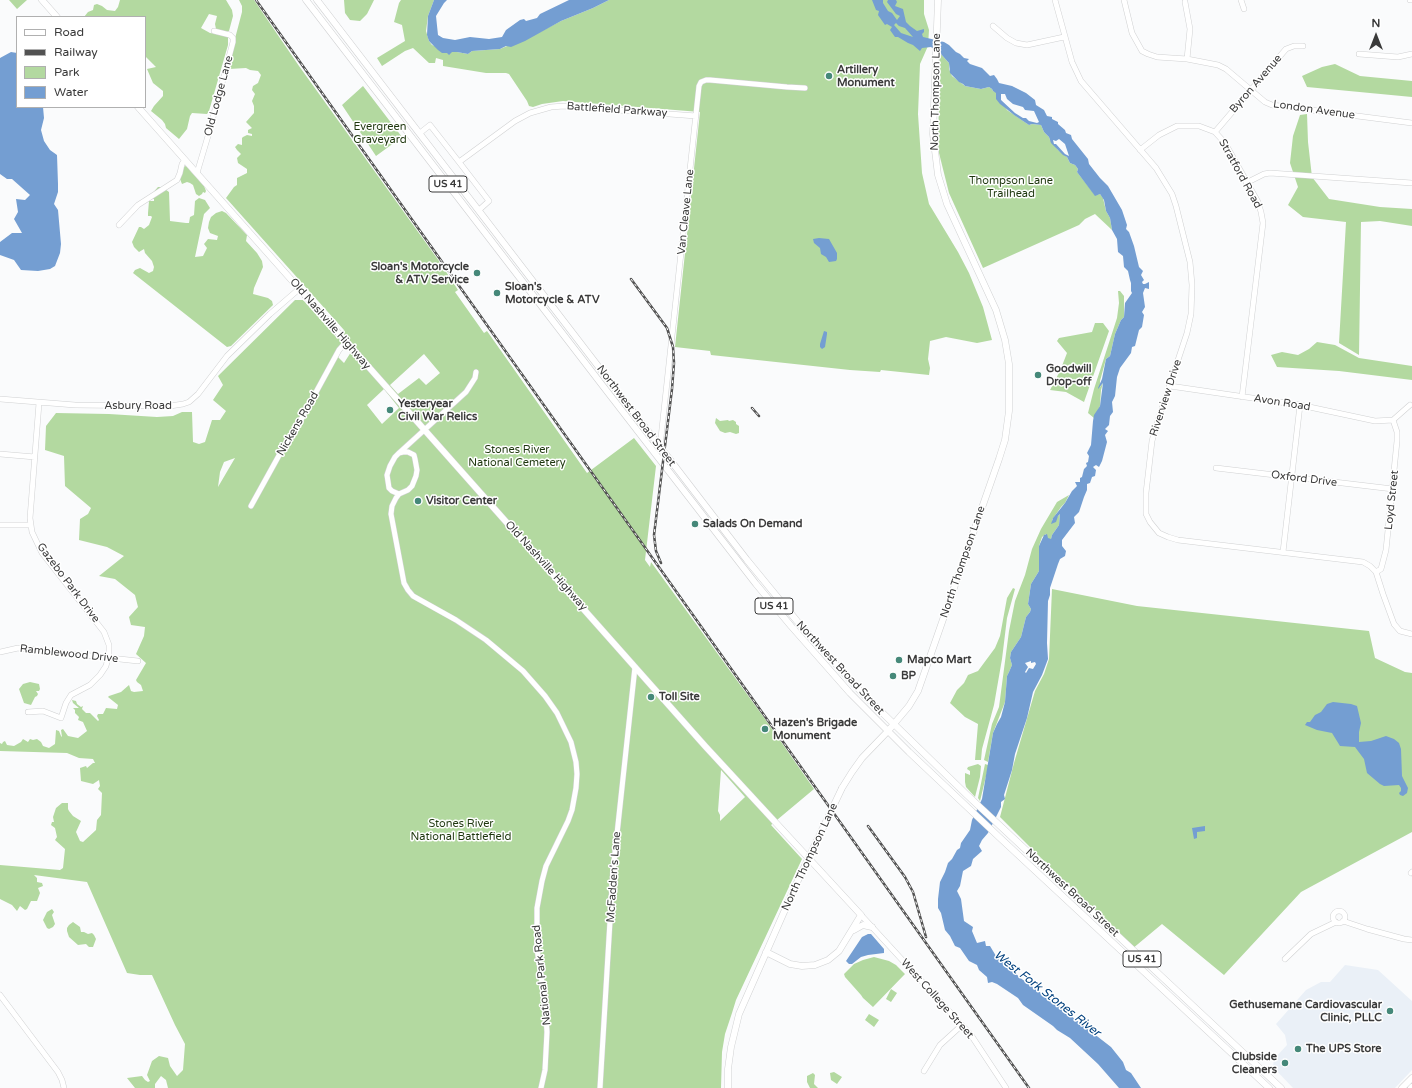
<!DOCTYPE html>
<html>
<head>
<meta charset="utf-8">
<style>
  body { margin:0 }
  #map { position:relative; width:1412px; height:1088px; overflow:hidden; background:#fafbfc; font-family:"Varela Round",sans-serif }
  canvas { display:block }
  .legend { position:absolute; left:16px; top:16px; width:130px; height:92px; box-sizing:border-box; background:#fff; border:1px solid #b0b0b0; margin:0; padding:5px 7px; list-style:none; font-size:12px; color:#3a3a3a }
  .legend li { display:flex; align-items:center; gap:8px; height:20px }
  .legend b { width:20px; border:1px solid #b0b0b0 }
  .north { position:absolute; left:1356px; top:16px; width:40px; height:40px; -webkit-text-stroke:3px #fff; paint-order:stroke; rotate:0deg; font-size:11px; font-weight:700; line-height:16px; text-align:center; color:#3a3a3a }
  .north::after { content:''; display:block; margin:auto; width:14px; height:18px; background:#3a3a3a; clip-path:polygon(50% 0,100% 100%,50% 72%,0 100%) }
</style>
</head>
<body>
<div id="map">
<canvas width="1412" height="1088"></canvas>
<ul class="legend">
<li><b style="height:5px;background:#fff"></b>Road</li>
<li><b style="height:5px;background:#525252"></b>Railway</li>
<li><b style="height:11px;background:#b3d9a0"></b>Park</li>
<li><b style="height:11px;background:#749ed2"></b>Water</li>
</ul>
<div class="north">N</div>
</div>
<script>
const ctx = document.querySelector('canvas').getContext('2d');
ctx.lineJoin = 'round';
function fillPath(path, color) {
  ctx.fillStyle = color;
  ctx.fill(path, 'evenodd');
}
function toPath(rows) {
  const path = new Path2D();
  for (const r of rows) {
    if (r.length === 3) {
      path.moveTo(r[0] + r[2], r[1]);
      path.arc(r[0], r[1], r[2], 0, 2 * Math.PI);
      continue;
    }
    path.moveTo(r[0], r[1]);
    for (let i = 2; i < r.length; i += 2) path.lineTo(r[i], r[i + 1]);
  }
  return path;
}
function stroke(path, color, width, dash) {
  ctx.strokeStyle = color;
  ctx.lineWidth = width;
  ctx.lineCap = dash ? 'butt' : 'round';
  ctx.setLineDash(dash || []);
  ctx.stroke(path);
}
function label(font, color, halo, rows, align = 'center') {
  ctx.font = font + ' "Varela Round",sans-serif';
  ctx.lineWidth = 3;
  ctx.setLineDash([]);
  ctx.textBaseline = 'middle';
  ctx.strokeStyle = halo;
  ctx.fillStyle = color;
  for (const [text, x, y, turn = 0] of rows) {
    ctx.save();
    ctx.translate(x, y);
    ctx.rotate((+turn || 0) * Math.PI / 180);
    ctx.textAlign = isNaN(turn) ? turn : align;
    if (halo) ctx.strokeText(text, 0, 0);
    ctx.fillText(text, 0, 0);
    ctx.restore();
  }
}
fillPath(toPath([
  [1345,965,1378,970,1412,1001,1412,1070,1395,1088,1293,1088,1273,1067,1274,1059,1287,1045,1285,1035,1276,1024,1306,990,1321,982,1330,982]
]), '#eaf0f7');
fillPath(toPath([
  [9,0,27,0,17,9],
  [120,0,226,0,232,10,233,16,229,31,226,32,216,29,215,24,217,16,209,14,201,28,210,33,228,36,228,45,209,111,207,114,192,113,190,116,187,129,179,139,166,128,165,124,162,120,151,111,154,106,163,96,163,91,153,83,147,69,156,67,145,56,145,17,84,17,88,12,93,10,94,5,97,4,102,6,107,10,115,11,118,7],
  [239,0,254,0,299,66,439,261,458,290,455,292,484,333,487,331,587,473,634,438,656,466,645,560,650,567,651,562,765,719,814,789,771,825,802,859,736,1000,732,1013,725,1034,722,1052,721,1088,168,1088,166,1080,161,1076,155,1084,155,1088,135,1088,127,1078,142,1076,145,1080,148,1082,150,1081,147,1075,152,1061,159,1056,168,1058,170,1066,177,1076,183,1070,185,1044,175,1025,152,975,140,975,127,973,87,882,34,875,37,878,37,882,42,883,43,886,38,888,40,893,37,901,31,901,27,909,25,910,20,906,17,911,12,905,0,899,0,865,60,870,63,868,65,849,55,840,57,837,55,828,51,825,52,822,54,822,53,817,56,808,62,803,68,803,68,809,69,811,73,816,81,821,76,832,80,841,83,842,96,830,97,820,101,815,102,793,98,789,100,786,99,780,93,784,81,781,80,768,86,766,87,768,93,763,95,763,93,759,79,758,67,753,0,751,0,743,2,744,3,742,5,741,7,745,14,746,21,742,23,739,28,742,30,739,33,740,37,739,41,742,43,746,49,748,55,744,56,730,59,731,61,736,62,737,61,730,63,729,68,736,78,738,87,731,83,722,78,720,79,717,75,713,75,710,73,708,79,708,73,703,72,700,76,701,77,704,81,707,83,706,82,709,86,713,90,713,98,721,99,720,97,716,98,714,103,714,106,708,117,709,118,705,108,697,109,696,121,692,129,685,131,691,134,692,143,691,141,685,137,682,136,680,146,663,136,654,144,636,145,627,131,625,129,617,138,607,135,595,115,579,99,576,124,556,107,547,79,540,80,519,88,514,91,508,65,486,64,456,45,450,46,426,56,413,109,414,157,417,173,416,182,412,192,412,193,442,199,444,205,442,212,420,220,420,226,411,213,400,223,385,218,376,295,300,303,300,336,337,344,330,226,198,234,187,237,185,237,178,247,173,247,169,238,163,237,158,241,154,237,150,235,147,238,144,242,145,242,138,243,137,247,135,252,136,252,134,248,133,248,130,252,128,246,122,254,113,254,106,252,101,255,94,252,90,253,86,258,83,261,75,258,71,250,70,246,68,229,69,228,66,232,50,242,12,242,6],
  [344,346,351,352,344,363,338,357],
  [424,354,440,373,426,385,419,378,398,394,390,385],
  [384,389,399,408,382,424,367,405],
  [235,458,218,487,220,472,224,462],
  [721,770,745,797,720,821,720,815,718,811],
  [344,0,374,0,367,14,360,21,350,20,345,13],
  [401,0,434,0,428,16,426,31,429,41,432,45,452,52,457,52,468,54,472,51,500,49,536,34,561,21,593,8,609,0,924,0,924,14,929,30,928,46,920,64,918,114,922,173,929,204,958,252,969,273,983,307,992,340,977,343,946,337,930,341,928,359,930,368,929,375,881,370,880,372,850,370,711,355,710,351,675,347,700,112,563,101,542,104,533,107,529,106,527,101,509,74,506,73,486,73,443,66,443,60,436,58,435,63,429,63,413,48,405,51,382,66,377,58,405,41,402,25,394,22,399,3],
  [940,53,949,63,949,69,952,76,965,86,981,89,989,87,992,89,993,91,996,92,1007,110,1029,125,1032,124,1041,125,1044,132,1049,137,1050,140,1058,150,1067,157,1070,163,1075,165,1078,169,1077,172,1095,195,1100,194,1103,198,1106,211,1110,218,1112,230,1095,214,1085,219,1079,225,983,268,949,193,939,153,938,140,939,103,938,82],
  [1335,64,1360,76,1412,81,1412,97,1307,87,1302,76,1322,67],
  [363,86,402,137,376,156,342,105],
  [1307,114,1308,142,1312,177,1329,199,1380,207,1412,209,1412,226,1380,221,1361,222,1359,355,1339,343,1346,222,1303,217,1288,205,1298,187,1290,163,1293,136,1300,115],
  [186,166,204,186,206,191,205,193,203,192,202,194,199,196,196,194,193,185,190,183,187,182,182,184,180,179,183,167],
  [158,187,162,187,169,192,170,221,186,223,189,223,190,217,194,215,195,201,199,198,205,200,210,208,204,214,195,257,203,256,207,248,204,244,208,239,217,240,218,236,210,233,208,228,209,222,211,217,216,213,222,211,226,213,247,235,246,241,257,253,262,261,263,267,254,288,253,294,268,298,272,301,273,305,231,346,227,347,133,273,135,270,140,268,149,273,153,271,154,267,152,261,145,253,144,249,139,252,134,247,132,242,139,227,141,227,144,229,149,225,152,217,151,216,148,216,148,213,149,201,154,201,154,199,151,198,150,196],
  [1118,291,1120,291,1124,296,1124,317,1121,320,1115,334,1110,356,1106,359,1100,381,1100,387,1103,383,1101,390,1100,406,1094,418,1088,413,1094,389,1117,318,1119,303],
  [1095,323,1103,323,1109,331,1084,402,1066,392,1050,390,1060,371,1067,353,1057,341,1059,338,1092,332],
  [1317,342,1335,345,1359,358,1412,366,1412,380,1339,371,1277,367,1271,355,1282,352,1298,355,1309,349],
  [716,418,720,421,728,420,729,421,733,420,736,422,736,424,739,426,739,433,736,434,730,432,725,433,720,431,715,423],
  [1069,495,1065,503,1061,507,1052,520,1052,522,1060,514,1059,525,1052,535,1051,539,1048,539,1046,534,1042,537,1039,546,1039,571,1031,584,1028,604,1031,609,1030,612,1026,617,1021,637,1011,652,1010,658,1012,665,1009,672,1007,676,1005,702,993,733,988,762,984,760,992,724,999,707,1009,631,1015,601,1025,575,1032,549,1041,529,1057,502],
  [1013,588,1015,589,1007,618,1002,659,994,705,982,749,981,760,975,760,978,724,965,717,950,703,957,690,964,683,968,675,978,671,995,648,1000,636,1007,598],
  [1052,589,1137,606,1369,631,1375,658,1405,672,1412,673,1412,832,1301,892,1224,975,1162,924,1132,949,1000,817,1014,763,1035,691,1044,674,1049,659],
  [30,682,39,684,40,689,39,691,36,691,38,694,37,696,35,697,31,705,24,703,19,689,23,684],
  [978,764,981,766,980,777,975,797,966,787,965,782,965,773,970,775,970,771,967,769,968,767],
  [985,764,988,765,988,768,980,801,978,798],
  [52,909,54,912,52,915,55,924,53,927,49,929,47,928,43,920,47,912],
  [73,922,80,927,81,932,84,932,88,934,92,933,94,935,96,939,93,947,89,947,86,944,78,945,69,937,67,931,67,928,69,925],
  [874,957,889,961,896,965,905,974,873,1007,863,998,861,995,845,977,844,974,854,964,863,960],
  [891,989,897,993,891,1002,886,999],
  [869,1014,879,1020,874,1027,865,1020],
  [834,1072,842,1077,837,1084,831,1080,830,1073],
  [813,1073,815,1075,814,1084,818,1088,810,1088,807,1082,807,1076]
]), '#b3d9a0');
fillPath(toPath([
  [434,0,447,0,444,3,436,16,438,35,443,38,455,40,470,37,489,39,502,37,506,30,520,20,524,19,526,21,537,18,540,14,569,0,609,0,593,8,561,21,525,41,511,47,506,46,500,49,472,51,468,54,457,52,452,52,449,55,447,53,442,53,438,50,429,41,427,35,428,16],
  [872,0,883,0,883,3,888,11,892,13,897,20,900,16,896,14,887,2,888,0,896,0,897,2,895,6,903,9,906,22,910,26,917,31,924,29,924,32,922,34,923,37,944,42,949,45,956,52,960,54,964,58,969,59,967,61,970,64,982,68,990,76,994,75,997,79,999,83,1012,86,1026,93,1035,100,1036,105,1044,110,1047,116,1052,117,1052,119,1058,122,1058,124,1065,130,1066,133,1071,135,1072,139,1088,159,1089,164,1100,178,1108,186,1122,210,1127,225,1126,229,1129,232,1134,246,1139,267,1143,271,1141,275,1144,280,1142,282,1143,284,1145,284,1149,282,1149,289,1145,288,1143,293,1145,307,1142,312,1144,315,1142,327,1139,330,1135,346,1132,347,1131,353,1120,368,1117,377,1115,396,1112,402,1113,412,1110,416,1109,425,1105,429,1108,431,1105,435,1107,442,1102,461,1099,467,1096,465,1093,467,1096,470,1095,476,1092,477,1090,483,1087,484,1087,490,1084,497,1079,512,1074,517,1075,523,1062,540,1062,546,1066,551,1065,556,1060,559,1058,564,1050,588,1050,595,1048,601,1047,643,1048,659,1042,675,1033,692,1027,718,1015,754,1012,770,1004,795,1005,799,1001,802,1001,807,988,833,982,840,979,846,982,851,973,859,971,866,963,871,960,886,957,891,961,899,964,921,973,927,972,931,977,943,985,941,986,946,990,946,996,956,1013,970,1019,977,1048,998,1054,1000,1071,1016,1111,1047,1123,1062,1126,1070,1131,1073,1141,1088,1119,1088,1098,1064,1070,1038,1057,1030,1053,1026,1023,1005,1018,998,997,984,992,982,988,983,987,977,979,970,977,965,969,961,960,948,955,946,950,936,945,930,941,913,938,908,938,899,940,882,945,872,948,863,952,859,957,850,960,848,961,843,970,830,972,820,982,799,993,733,997,724,1001,717,1005,702,1007,676,1009,672,1012,665,1010,658,1011,652,1021,637,1026,617,1030,612,1031,609,1028,604,1031,584,1039,571,1039,546,1044,535,1047,534,1048,538,1051,539,1052,535,1059,525,1060,514,1058,516,1056,522,1051,524,1053,518,1065,503,1072,491,1077,486,1075,482,1080,482,1080,478,1082,477,1084,469,1087,466,1086,463,1088,462,1089,456,1087,453,1091,445,1093,421,1094,415,1100,406,1103,383,1098,389,1098,388,1102,379,1106,359,1110,356,1115,334,1121,320,1124,317,1125,303,1132,293,1131,291,1131,283,1130,280,1128,271,1124,267,1123,256,1118,252,1117,239,1112,230,1110,218,1106,211,1104,200,1100,194,1095,196,1077,172,1078,169,1075,165,1070,163,1067,157,1063,155,1051,143,1049,137,1044,132,1041,125,1032,124,1029,125,1014,115,1004,107,1000,104,996,99,996,93,993,91,992,89,989,87,981,89,965,86,963,84,959,82,950,73,949,63,940,53,931,47,922,48,920,51,913,45,908,43,898,37,895,37,890,30,892,27,887,24,885,25,878,15,879,11,876,10],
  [896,23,899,26,905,28,913,37,901,33,894,25],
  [1001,94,1005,94,1007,99,1013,104,1023,107,1025,110,1034,111,1039,122,1037,123,1029,121,1026,118,1023,118,1015,113,1001,100],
  [1059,139,1065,144,1069,156,1065,154,1056,144,1054,144,1053,140,1056,141],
  [1031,661,1031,663,1035,662,1036,664,1033,669,1029,668,1026,673,1025,672,1028,667,1025,663],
  [11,52,17,53,17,107,43,107,44,118,41,130,44,141,50,150,57,155,58,184,58,192,54,204,58,210,61,244,60,253,55,266,50,269,38,271,21,270,14,260,0,255,0,242,12,233,22,233,14,219,18,212,16,199,25,200,30,195,12,179,7,179,0,174,0,58],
  [819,238,829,239,837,253,837,259,836,261,829,262,826,257,821,254,820,248,814,243,813,239],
  [824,331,827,332,827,334,825,347,822,349,820,347,820,344],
  [1333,702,1351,704,1357,706,1361,723,1359,732,1359,742,1371,741,1386,736,1394,739,1399,743,1401,749,1402,776,1408,788,1407,793,1403,796,1400,795,1399,793,1401,791,1401,788,1399,785,1384,786,1380,784,1367,773,1364,759,1355,747,1340,746,1332,733,1317,730,1305,725,1307,722,1310,722,1315,715,1321,712,1327,704],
  [1205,826,1205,831,1197,832,1197,838,1194,839,1192,828],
  [868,934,871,934,884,949,884,953,868,955,861,957,852,964,849,964,846,961,862,937]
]), '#749ed2');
const minor = toPath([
  [1055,0,1072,62,1081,81,1156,168,1172,194,1176,206,1190,262,1192,285,1191,314,1187,333,1157,423,1152,441,1146,493,1146,514,1150,522,1159,533,1168,537,1178,540,1363,562,1370,566,1376,572,1383,594,1394,624,1400,631,1412,634],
  [1124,0,1132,33,1142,51,1148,54,1157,57,1187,59,1218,65,1226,69,1265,102,1272,105,1412,123],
  [1241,0,1244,9],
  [1410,0,1412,0],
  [1185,2,1190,29,1187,59],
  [993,26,1007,38,1016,43,1027,45,1064,37],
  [1359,54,1398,57,1412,54],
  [1215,132,1286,49,1294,46,1303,46],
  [420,133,430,125,459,162,489,201,479,210],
  [1140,150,1159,135,1177,126,1199,126,1215,132,1225,143,1258,202,1261,212,1263,223,1242,397],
  [459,162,515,121,530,113,551,107,564,106,696,116],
  [197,173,208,136,233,42,233,38,230,35,214,31],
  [1246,183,1264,174,1270,173,1412,183],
  [119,225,138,205,177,180,180,173,182,164,185,160],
  [1170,386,1300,405,1375,421,1393,420,1397,432,1397,441,1386,550,1381,569,1376,572],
  [0,399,75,405,170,406,183,404,189,402,198,394,227,356,270,314,299,289],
  [1393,420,1410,405],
  [660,447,699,86,701,82,706,80,710,80,787,87,805,88],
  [399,453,466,392,475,378,476,372],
  [0,454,35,457],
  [1216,468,1393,489],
  [399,494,392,491,389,488,387,475,390,466,395,457,399,453,403,452,408,452,414,455,415,459,417,470,416,476,412,486,408,490,399,494,396,498,392,506,391,514,404,583,408,590,413,596,456,620,486,640,523,671,545,696,557,713,571,742,576,762,577,774,576,788,572,810,568,821,546,866,542,881,537,908,537,949,545,1002,547,1032,545,1070,541,1088],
  [251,506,282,450,297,427,339,350,346,342],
  [0,525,31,525],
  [1283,552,1300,405],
  [0,652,18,648,138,661],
  [28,712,43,711,61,718,66,703,71,695,90,685,100,675,106,666,109,654,109,645,104,632,42,553,32,532,30,518,39,403],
  [1411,873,1412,872],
  [1339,917,6],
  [861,915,971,1035,1006,1088],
  [1343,921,1367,929,1404,939,1412,940],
  [1285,959,1311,934,1336,922],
  [0,995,58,1072,62,1080,64,1088],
  [924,1071,940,1045,962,1025],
  [600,1088,613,871,635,667]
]);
const major = toPath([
  [42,0,57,17],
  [306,0,606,390,756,584,791,626,850,693,909,752,999,837,1269,1088],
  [317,0,747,560,797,621,862,693,967,795,1281,1088],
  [138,107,705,746,861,915,839,951,828,960,815,965,802,966,790,964,766,952],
  [842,788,852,772,862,758,888,731,909,706,918,691,999,459,1005,440,1009,411,1009,364,1005,340,996,310,947,204,938,175,933,134,938,0],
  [854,930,863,925,872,927],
  [728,1088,728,1069,731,1047,739,1014,799,878],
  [1402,1088,1412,1078],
  [1411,1088,1412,1087]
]);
stroke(minor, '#d0d1d2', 6);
stroke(major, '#d0d1d2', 7);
stroke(minor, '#fff', 5);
stroke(major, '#fff', 6);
const rail = toPath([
  [256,0,1029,1088],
  [631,279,667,328,673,347,674,363,672,389,654,535,656,551,661,563],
  [752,408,759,416],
  [868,826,905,877,913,892,926,937]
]);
stroke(rail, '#525252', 2.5);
stroke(rail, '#fff', 1, [3]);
const majorBridge = toPath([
  [799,878,842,788]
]);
stroke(majorBridge, '#d0d1d2', 7, []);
stroke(majorBridge, '#fff', 6);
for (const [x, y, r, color] of [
  [829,76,4,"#458879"],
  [477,273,4,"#458879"],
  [497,293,4,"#458879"],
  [1038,375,4,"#458879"],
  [390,410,4,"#458879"],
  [418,501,4,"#458879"],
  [695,524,4,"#458879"],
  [899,660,4,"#458879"],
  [893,676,4,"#458879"],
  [651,697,4,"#458879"],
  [765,729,4,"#458879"],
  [1390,1011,4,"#458879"],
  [1298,1049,4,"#458879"],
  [1285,1063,4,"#458879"]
]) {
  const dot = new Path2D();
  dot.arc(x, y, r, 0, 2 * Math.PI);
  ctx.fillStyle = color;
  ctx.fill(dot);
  stroke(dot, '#fff', 1.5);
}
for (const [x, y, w] of [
  [448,184,38],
  [774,606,38],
  [1142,959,38]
]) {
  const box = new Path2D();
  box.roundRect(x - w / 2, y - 8, w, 16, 3);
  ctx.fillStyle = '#fff';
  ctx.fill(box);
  stroke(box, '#3a3a3a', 1);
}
label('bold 10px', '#3a3a3a', null, [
  ["US 41",448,184],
  ["US 41",774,606],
  ["US 41",1142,959]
]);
label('bold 11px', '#3a3a3a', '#fff', [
  ["Artillery",837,70],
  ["Monument",837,83],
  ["Sloan's Motorcycle",469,267,"right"],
  ["& ATV Service",469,280,"right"],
  ["Sloan's",505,287],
  ["Motorcycle & ATV",505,300],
  ["Goodwill",1046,369],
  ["Drop-off",1046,382],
  ["Yesteryear",398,404],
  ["Civil War Relics",398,417],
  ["Visitor Center",426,501],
  ["Salads On Demand",703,524],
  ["Mapco Mart",907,660],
  ["BP",901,676],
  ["Toll Site",659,697],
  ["Hazen's Brigade",773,723],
  ["Monument",773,736],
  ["Gethusemane Cardiovascular",1382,1005,"right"],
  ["Clinic, PLLC",1382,1018,"right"],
  ["The UPS Store",1306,1049],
  ["Clubside",1277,1057,"right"],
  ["Cleaners",1277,1070,"right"]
], 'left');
label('11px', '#3a3a3a', '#fff', [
  ["Byron Avenue",1256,84,-49],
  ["North Thompson Lane",936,92,-89],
  ["Old Lodge Lane",219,96,-75],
  ["Battlefield Parkway",617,110,4],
  ["London Avenue",1314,110,8],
  ["Stratford Road",1240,174,61],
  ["Van Cleave Lane",686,212,-84],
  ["Old Nashville Highway",330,324,49],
  ["Riverview Drive",1166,398,-72],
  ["Avon Road",1282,403,9],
  ["Asbury Road",138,406],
  ["Northwest Broad Street",636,416,53],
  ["Nickens Road",298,424,-60],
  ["Oxford Drive",1304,479,7],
  ["Loyd Street",1392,500,-84],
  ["North Thompson Lane",963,562,-71],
  ["Old Nashville Highway",546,566,48],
  ["Gazebo Park Drive",68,583,53],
  ["Ramblewood Drive",69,654,6],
  ["Northwest Broad Street",840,668,47],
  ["North Thompson Lane",810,857,-65],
  ["McFadden's Lane",614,877,-86],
  ["Northwest Broad Street",1072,893,43],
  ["National Park Road",542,975,-96],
  ["West College Street",937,999,48]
]);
label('11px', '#1e370e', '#fff', [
  ["Evergreen",380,127],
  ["Graveyard",380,140],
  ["Thompson Lane",1011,181],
  ["Trailhead",1011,194],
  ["Stones River",517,450],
  ["National Cemetery",517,463],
  ["Stones River",461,824],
  ["National Battlefield",461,837]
]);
label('italic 12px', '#01407e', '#fff', [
  ["West Fork Stones River",1047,994,38]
]);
</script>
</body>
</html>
